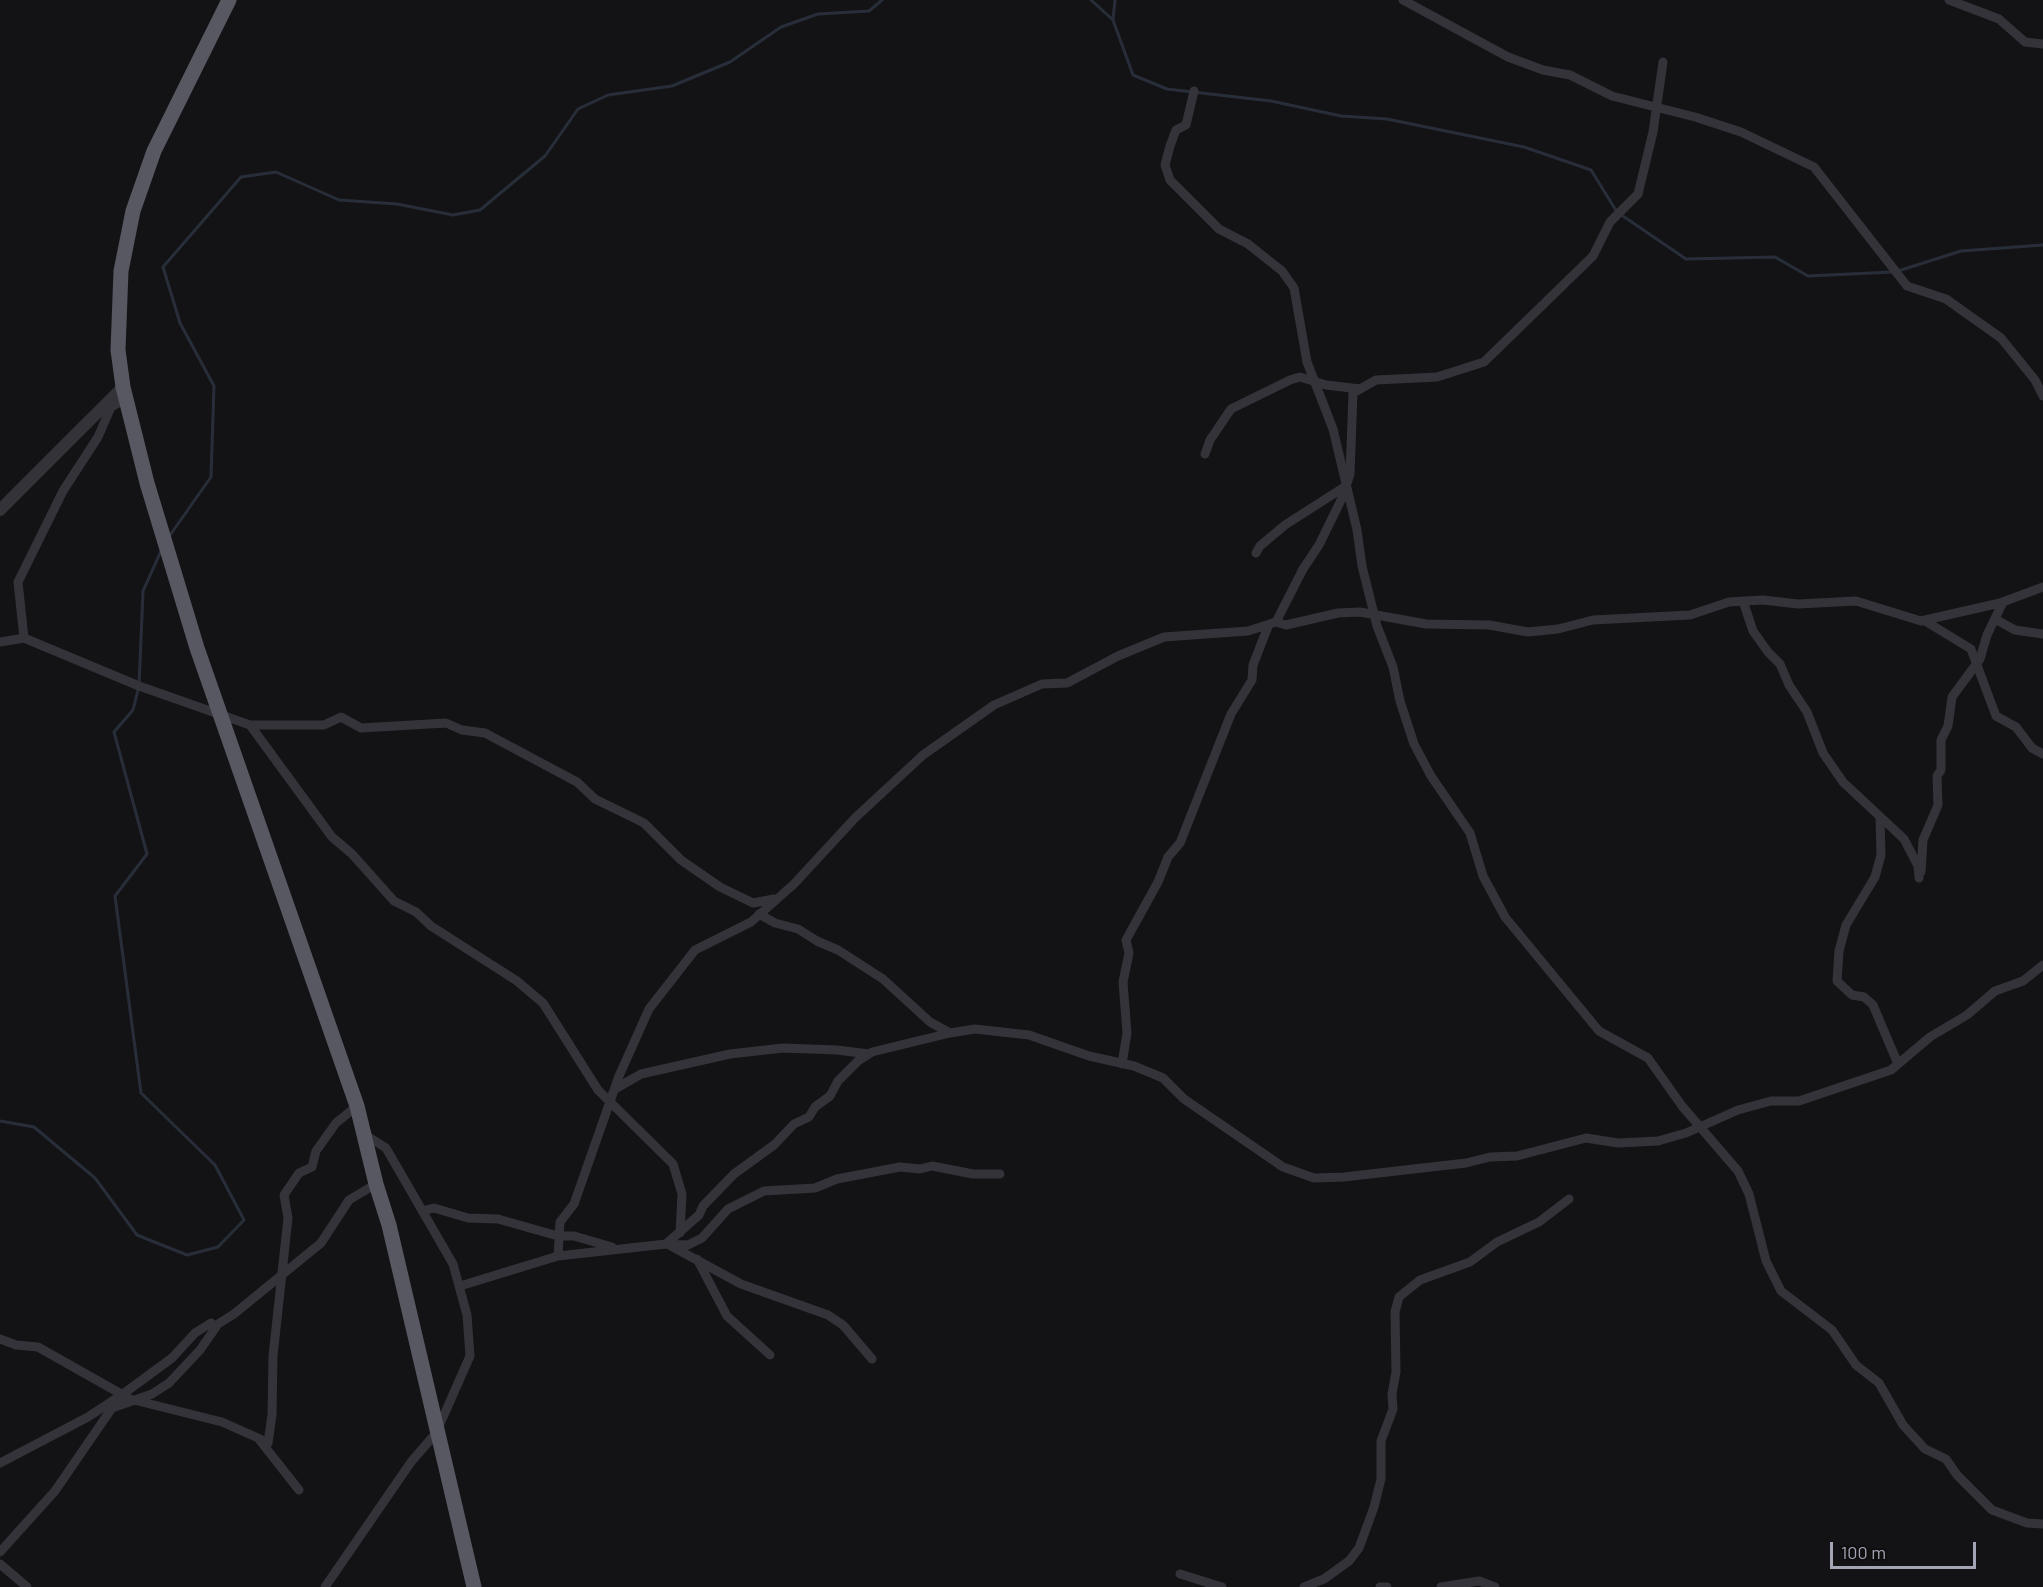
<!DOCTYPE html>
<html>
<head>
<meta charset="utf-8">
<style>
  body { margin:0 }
  #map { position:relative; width:2043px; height:1587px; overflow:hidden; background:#131315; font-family:Barlow,sans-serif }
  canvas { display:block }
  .scale { position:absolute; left:1830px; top:1542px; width:146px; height:27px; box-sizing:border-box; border:3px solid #a3a5b6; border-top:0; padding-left:8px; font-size:18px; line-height:21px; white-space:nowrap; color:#a3a5b6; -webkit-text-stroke:4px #0e0e0f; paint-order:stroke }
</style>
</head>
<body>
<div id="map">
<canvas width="2043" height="1587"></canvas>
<div class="scale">100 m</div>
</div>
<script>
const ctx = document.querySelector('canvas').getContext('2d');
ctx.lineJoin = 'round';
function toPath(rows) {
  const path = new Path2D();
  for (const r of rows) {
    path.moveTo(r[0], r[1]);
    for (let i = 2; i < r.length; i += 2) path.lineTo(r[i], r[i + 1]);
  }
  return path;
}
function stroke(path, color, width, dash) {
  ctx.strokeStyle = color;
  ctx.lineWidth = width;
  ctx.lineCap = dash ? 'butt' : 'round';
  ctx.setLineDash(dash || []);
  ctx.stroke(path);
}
stroke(toPath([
  [1091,0,1113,20],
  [1115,0,1113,20,1133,75,1167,89,1271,101,1341,116,1387,119,1524,147,1591,170,1617,212,1686,259,1775,257,1808,276,1892,272],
  [1898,271,1961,251,2043,245],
  [168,538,211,477,214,386,180,323,163,267,241,177,276,172,339,200,397,204,453,215,480,210,545,156,578,109,608,95,672,86,730,62,781,27,818,14,869,11,882,0],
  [0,1121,34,1127,95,1178,137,1235,187,1255,218,1247,244,1220,215,1165,141,1093,115,896,147,854,114,732,133,710,139,686,143,591,161,551]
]), '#282e39', 3);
stroke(toPath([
  [1403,0,1508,57,1543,70,1570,75,1612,96,1695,117,1741,132,1814,167,1907,286,1946,299,2001,338,2035,380,2043,396],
  [1949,0,1999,19,2025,42,2043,44],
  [1194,91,1186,125,1176,130,1170,146,1165,165,1170,180,1219,229,1248,244,1282,271,1294,288,1307,362,1333,429,1357,530,1362,566,1377,626,1393,667,1400,701,1414,744,1431,776,1470,833,1483,876,1505,917,1599,1031,1648,1058,1682,1106,1738,1171,1749,1194,1766,1261,1781,1291,1832,1330,1856,1365,1879,1383,1903,1425,1925,1449,1946,1459,1957,1475,1992,1510,2027,1523,2043,1524],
  [1205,454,1210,440,1231,409,1290,380,1300,377,1326,385,1360,389],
  [1256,553,1260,546,1285,525,1346,486],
  [1743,601,1753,631,1768,652,1780,664,1789,685,1807,712,1823,753,1843,782,1904,839,1918,866,1919,878],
  [1995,619,2015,630,2043,634],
  [1925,621,1971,649,1996,716,2016,727,2032,748,2043,754],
  [1276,622,1286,625,1338,613,1360,612,1426,624,1489,625,1528,632,1558,629,1593,620,1690,615,1729,602,1763,600,1798,604,1856,601,1921,621,2000,603,2043,587],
  [24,638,18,582,63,491,98,437,111,407,125,399],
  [0,642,24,638,139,686,250,725,324,725,341,717,361,728,446,723,462,730,485,733,577,782,595,799,644,823,681,860,720,887,753,903,774,899],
  [250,725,332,837,352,854,394,901,416,912,431,926,517,981,543,1003,598,1090,673,1164,682,1194,680,1233],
  [1880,818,1881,855,1875,877,1846,925,1839,951,1837,981,1852,995,1864,997,1873,1005,1898,1064],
  [1921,872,1923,840,1938,805,1937,776,1941,770,1941,740,1948,726,1952,697,1980,659,1987,635,2003,602],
  [759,914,775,923,798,929,817,941,838,950,883,979,930,1022,950,1033],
  [1122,1064,1127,1033,1123,982,1129,953,1126,940,1158,882,1168,857,1180,843,1231,714,1252,680,1253,665,1269,624],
  [615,1089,641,1074,730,1054,783,1048,837,1050,869,1054],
  [422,1211,434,1208,468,1218,498,1219,558,1236,574,1236,612,1247],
  [666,1244,688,1245,702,1238,728,1209,764,1191,815,1188,837,1179,900,1167,920,1169,932,1166,973,1174,1000,1174],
  [671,1246,741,1284,828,1315,843,1325,872,1359],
  [558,1256,560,1222,574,1204,619,1076,649,1009,695,950,751,922,794,884,855,818,923,755,994,705,1042,684,1067,683,1118,656,1164,637,1248,631,1276,622,1303,569,1319,545,1343,496,1350,474,1353,393,1376,380,1437,377,1484,362,1593,256,1610,222,1638,194,1653,132,1663,62],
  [697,1259,727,1316,770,1355],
  [460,1286,558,1256,666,1244,699,1215,703,1206,734,1174,774,1145,794,1124,809,1117,815,1107,830,1096,838,1081,858,1061,872,1052,950,1033,975,1029,1029,1035,1089,1056,1134,1066,1163,1078,1184,1099,1283,1167,1314,1178,1344,1177,1466,1163,1490,1157,1517,1156,1586,1138,1618,1143,1658,1141,1686,1133,1738,1110,1771,1101,1799,1101,1891,1070,1930,1037,1967,1015,1995,991,2023,981,2043,965],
  [0,1339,16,1345,38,1347,130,1399,222,1422,258,1438,299,1490],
  [258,1438,268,1443,272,1415,273,1356,288,1218,284,1195,299,1173,312,1167,316,1151,336,1123,357,1106],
  [0,1463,88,1417,123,1394,172,1358,195,1333,211,1323],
  [0,1552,55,1491,112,1408,152,1394,169,1383,200,1350,218,1324,234,1314,321,1243,349,1200,376,1184],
  [0,1564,27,1587],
  [1180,1574,1222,1587],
  [325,1587,411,1462,436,1433,470,1356,467,1315,453,1264,386,1148,364,1134],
  [1304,1587,1324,1579,1349,1561,1359,1548,1374,1507,1381,1479,1381,1441,1393,1409,1392,1394,1396,1372,1395,1312,1399,1297,1420,1280,1470,1262,1497,1242,1539,1222,1569,1199],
  [1380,1587,1387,1587],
  [1441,1587,1479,1581,1495,1587]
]), '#34333a', 9);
stroke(toPath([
  [0,510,123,387]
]), '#34333a', 12);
stroke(toPath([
  [229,0,154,151,133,211,121,271,118,350,123,387,147,483,197,648,357,1106,376,1184,389,1225,474,1587]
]), '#575862', 15);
</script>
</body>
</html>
